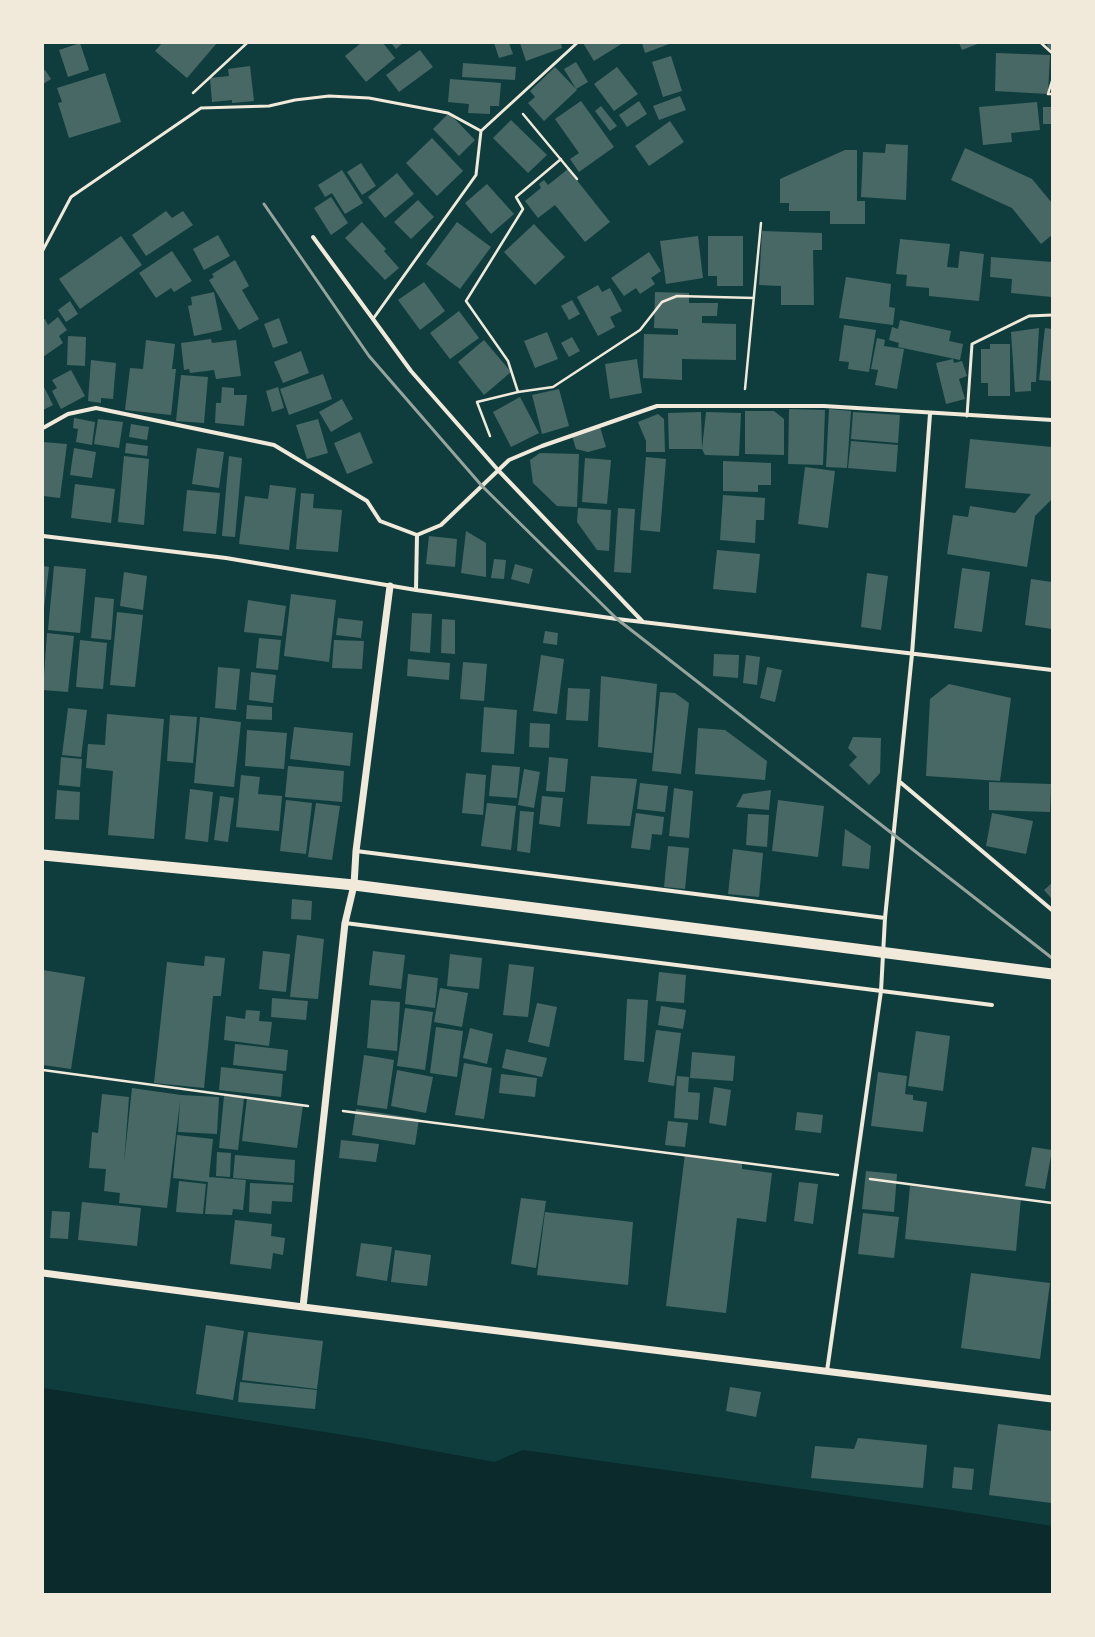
<!DOCTYPE html>
<html>
<head>
<meta charset="utf-8">
<style>
  body { margin:0 }
  #map { position:relative; width:1095px; height:1637px; overflow:hidden; background:#0f3d3e; font-family:Montserrat,sans-serif }
  canvas { display:block }
  .frame { position:absolute; inset:0; border:44px solid #f1e9da; pointer-events:none }
</style>
</head>
<body>
<div id="map">
<canvas width="1095" height="1637"></canvas>
<div class="frame"></div>
</div>
<script>
const ctx = document.querySelector('canvas').getContext('2d');
ctx.lineJoin = 'round';
function fillPath(path, color) {
  ctx.fillStyle = color;
  ctx.fill(path, 'evenodd');
}
function toPath(rows) {
  const path = new Path2D();
  for (const r of rows) {
    path.moveTo(r[0], r[1]);
    for (let i = 2; i < r.length; i += 2) path.lineTo(r[i], r[i + 1]);
  }
  return path;
}
function stroke(path, color, width, dash) {
  ctx.strokeStyle = color;
  ctx.lineWidth = width;
  ctx.lineCap = dash ? 'butt' : 'round';
  ctx.setLineDash(dash || []);
  ctx.stroke(path);
}
fillPath(toPath([
  [43,1388,369,1439,494,1462,523,1450,945,1509,1052,1526,1052,1594,43,1594]
]), '#0a2a2b');
fillPath(toPath([
  [80,43,89,70,68,77,59,50],
  [162,43,217,43,187,78,155,51],
  [361,43,383,43,395,58,366,82,345,56],
  [391,43,403,43,396,49],
  [494,43,509,43,513,54,499,58],
  [520,43,561,43,562,48,526,61],
  [583,43,623,43,594,61],
  [642,43,672,43,645,53],
  [959,43,980,43,962,50],
  [1047,43,1052,43,1052,51,1048,51],
  [420,50,433,67,399,92,386,75],
  [996,53,1050,55,1048,94,995,91],
  [671,56,682,91,663,97,652,62],
  [576,62,588,82,576,89,564,69],
  [463,63,516,67,515,80,462,77],
  [250,66,254,101,232,103,232,100,212,102,210,78,229,76,228,69],
  [555,67,577,90,544,121,528,103,535,97,530,91],
  [617,67,638,94,614,111,594,84],
  [45,70,51,79,43,84,43,71],
  [105,73,121,122,69,138,58,103,62,102,57,88],
  [450,79,501,83,499,106,490,106,490,114,468,113,469,104,448,102],
  [680,96,686,110,659,120,653,106],
  [581,101,614,147,579,172,570,159,579,153,555,119],
  [639,101,647,114,627,127,619,115],
  [1037,102,1040,130,1011,133,1012,142,983,145,979,107],
  [601,106,617,126,610,131,595,111],
  [1043,107,1052,107,1052,124,1043,124],
  [449,113,475,140,459,156,433,129],
  [511,120,547,155,528,173,493,138],
  [670,121,684,142,649,166,635,146],
  [432,138,463,171,437,196,406,163],
  [886,144,908,145,906,200,861,197,863,152,885,153],
  [965,148,1032,179,1052,203,1052,235,1041,244,1012,208,951,180],
  [845,150,857,150,857,201,865,201,865,224,830,224,830,211,789,211,789,203,780,203,780,179],
  [361,163,376,186,362,195,347,172],
  [568,169,610,222,585,242,555,205,538,218,525,201,541,188,539,184,544,180,548,185],
  [342,170,363,203,345,214,332,193,325,197,318,185],
  [397,173,414,194,385,218,368,197],
  [487,184,514,214,491,234,465,203],
  [331,197,348,223,331,235,314,208],
  [418,200,434,217,411,239,394,222],
  [166,211,172,218,183,211,193,225,146,256,132,235],
  [362,222,386,249,384,251,399,268,385,280,345,238],
  [457,222,491,247,460,289,426,264],
  [534,224,565,257,535,285,504,252],
  [762,231,822,233,822,250,813,250,814,305,781,305,781,286,759,285],
  [218,235,230,256,204,270,193,249],
  [121,236,142,265,80,309,59,279],
  [698,236,703,278,666,284,660,241],
  [708,236,743,236,743,286,717,286,717,276,708,276],
  [900,239,950,244,947,267,958,268,960,251,984,254,979,301,929,296,929,288,906,286,907,275,896,274],
  [172,251,192,281,174,292,171,288,156,298,139,273],
  [649,252,661,271,651,278,655,284,640,294,636,288,624,296,611,278],
  [991,257,1052,262,1052,297,1011,293,1012,279,990,277],
  [235,260,249,286,242,290,259,319,239,330,209,280,214,277,212,274],
  [846,277,891,284,889,307,895,308,893,325,839,318],
  [424,282,445,311,420,330,398,300],
  [598,285,602,292,610,288,622,311,610,317,615,327,598,336,577,297],
  [214,292,222,330,194,336,188,306,192,305,191,297],
  [655,292,689,293,689,303,718,303,717,316,702,316,702,323,736,324,736,360,682,359,682,380,643,378,644,334,678,335,678,329,654,328],
  [572,300,580,314,569,320,561,306],
  [70,301,78,314,66,322,58,310],
  [459,311,479,338,450,359,430,333],
  [58,317,67,330,59,336,63,343,43,357,43,320,45,319,48,325],
  [279,318,288,343,273,348,264,324],
  [900,320,951,331,949,341,963,344,960,360,898,347,899,343,889,340,892,327,898,329],
  [844,325,876,330,869,372,848,369,849,362,839,361],
  [1039,328,1036,382,1031,382,1031,391,1015,392,1011,332],
  [1045,328,1052,329,1052,381,1039,380],
  [547,332,558,359,535,368,524,341],
  [68,336,86,337,85,366,67,365],
  [572,337,580,351,569,357,561,343],
  [877,338,885,340,884,346,904,349,897,389,875,385,878,370,871,369],
  [211,339,212,343,236,340,241,376,216,379,214,370,190,373,189,369,184,370,181,343],
  [146,340,175,344,172,369,176,369,171,415,125,410,130,368,143,369],
  [484,340,511,372,484,395,458,362],
  [990,344,1010,344,1010,396,988,396,988,383,981,383,981,349,990,349],
  [301,351,309,373,283,383,274,362],
  [637,359,642,393,610,399,605,364],
  [953,359,954,363,962,361,967,376,959,379,965,399,946,404,936,363],
  [91,360,116,363,113,399,101,398,101,403,88,401],
  [71,370,85,396,61,409,52,391,57,388,52,380],
  [323,374,332,399,289,415,280,389],
  [181,375,208,377,204,423,176,421],
  [43,385,53,405,43,410],
  [222,387,234,388,234,395,247,395,244,426,215,423,216,403,221,403],
  [278,387,284,408,272,412,266,391],
  [559,389,569,426,542,434,532,395],
  [520,397,539,433,511,447,493,412],
  [342,399,353,419,331,432,319,412],
  [789,409,825,410,823,465,788,464],
  [829,409,851,411,847,468,826,467],
  [745,411,774,411,784,419,784,455,745,454],
  [701,412,702,449,669,449,668,413],
  [706,412,741,413,739,456,705,455,702,449],
  [853,412,900,415,898,443,851,439],
  [658,414,664,419,665,452,646,452,646,441,638,422],
  [74,418,95,422,92,445,76,442,78,429,73,428],
  [98,419,123,422,119,448,94,444],
  [318,419,328,453,307,459,296,425],
  [131,424,149,427,147,440,129,437],
  [600,427,606,447,588,452,576,449,572,436],
  [360,432,373,463,347,474,334,443],
  [970,439,1052,447,1052,499,1035,516,1027,567,947,554,953,515,968,517,970,506,1015,513,1031,494,965,488],
  [851,441,898,445,896,472,848,468],
  [43,442,67,444,60,498,43,496],
  [126,443,148,446,147,456,125,453],
  [74,448,96,452,92,478,70,475],
  [197,448,224,452,219,488,192,484],
  [540,453,579,454,577,507,557,506,533,483,530,460],
  [124,456,149,459,144,525,118,522],
  [229,456,242,458,235,537,222,536],
  [646,457,666,459,660,532,640,530],
  [585,458,611,460,607,504,582,502],
  [723,461,771,463,771,485,758,485,758,492,723,491],
  [805,467,835,471,828,528,798,524],
  [75,484,115,489,111,523,71,518],
  [270,485,296,488,289,550,239,544,245,496,268,499],
  [187,490,220,493,216,534,183,531],
  [301,493,314,494,313,508,342,510,338,552,296,549],
  [723,495,765,498,764,520,756,520,755,543,720,540],
  [578,508,611,510,609,551,597,550,577,522],
  [618,508,635,509,631,573,614,572],
  [466,531,486,543,486,577,461,573],
  [429,536,457,539,455,567,426,564],
  [717,550,760,554,756,593,713,589],
  [494,559,506,560,504,579,491,578],
  [515,564,533,569,529,584,511,579],
  [43,566,49,567,44,608,43,608],
  [54,566,86,569,80,633,48,630],
  [962,568,990,572,982,632,954,628],
  [124,572,147,576,143,610,120,606],
  [867,573,888,576,881,630,861,627],
  [1031,579,1052,582,1052,629,1025,625],
  [291,594,336,600,329,662,284,656],
  [95,597,114,599,111,640,91,638],
  [248,600,286,606,282,636,244,632],
  [117,612,143,615,135,687,110,685],
  [412,613,432,614,430,653,410,651],
  [338,618,363,621,361,638,336,635],
  [442,619,455,620,455,654,441,653],
  [545,631,558,633,557,645,543,643],
  [47,633,74,636,68,692,43,690],
  [259,638,281,640,278,670,256,668],
  [80,640,107,643,103,689,76,687],
  [334,640,364,641,362,669,332,668],
  [714,654,739,655,738,678,713,676],
  [541,655,564,659,557,714,533,711],
  [746,655,760,657,757,685,743,683],
  [408,659,450,663,449,680,407,676],
  [463,662,487,664,484,701,460,699],
  [218,667,240,669,236,710,215,708],
  [767,667,782,670,775,702,760,698],
  [251,672,276,675,273,703,249,700],
  [601,676,657,684,652,753,598,747],
  [949,684,1011,698,1000,781,926,776,930,699],
  [568,688,590,689,588,721,566,720],
  [660,692,675,693,689,703,681,774,652,771],
  [247,705,272,707,272,720,246,719],
  [484,707,517,710,514,754,481,752],
  [68,708,87,710,81,757,62,755],
  [107,714,164,719,154,839,108,835,113,771,86,768,88,744,105,745],
  [170,715,197,717,193,763,167,761],
  [200,717,241,722,234,787,194,783],
  [530,723,550,724,549,748,529,747],
  [294,727,353,733,350,766,290,759],
  [698,728,725,730,767,761,765,780,695,774],
  [247,730,287,733,284,769,245,766],
  [853,737,881,738,880,773,869,785,849,765,857,757,848,748],
  [61,757,82,759,80,787,59,785],
  [549,757,568,759,565,792,546,791],
  [492,765,520,767,517,798,489,796],
  [288,766,344,771,342,802,285,797],
  [524,769,540,772,534,808,518,805],
  [466,773,486,775,483,815,462,813],
  [241,775,260,777,258,794,282,796,279,831,236,827],
  [591,776,637,779,630,826,587,824],
  [989,782,1051,784,1050,812,989,810],
  [640,783,668,786,665,812,637,809],
  [674,788,693,791,689,838,669,836],
  [190,789,213,792,208,842,185,839],
  [57,790,80,792,79,820,55,819],
  [771,790,769,810,736,807,743,794],
  [220,796,234,798,228,842,214,840],
  [542,796,563,798,560,827,539,824],
  [286,800,312,803,306,854,280,851],
  [778,800,824,806,818,857,772,851],
  [316,803,340,806,332,860,308,857],
  [487,803,516,806,511,850,481,846],
  [520,811,534,812,530,853,517,851],
  [636,813,664,817,662,835,652,834,650,850,631,848],
  [992,813,1033,821,1026,854,986,846],
  [748,814,769,815,767,847,746,845],
  [845,829,871,846,869,869,842,866],
  [668,846,689,848,685,889,664,887],
  [733,849,763,853,759,897,728,894],
  [1052,883,1052,899,1044,890],
  [292,899,312,901,311,920,291,919],
  [297,935,324,939,318,999,290,997],
  [263,951,290,954,286,992,259,989],
  [373,951,405,955,401,989,369,985],
  [450,954,482,958,479,989,447,986],
  [205,956,225,958,221,996,213,996,204,1088,154,1083,167,962,204,966],
  [509,964,534,967,528,1017,503,1015],
  [43,970,85,977,71,1069,43,1065],
  [659,972,686,975,684,1003,656,1001],
  [408,974,438,978,435,1008,405,1004],
  [440,988,468,993,462,1027,434,1022],
  [272,998,308,1001,306,1020,271,1017],
  [627,999,648,1000,644,1062,624,1060],
  [371,1000,400,1002,397,1051,367,1048],
  [537,1003,557,1007,549,1047,528,1042],
  [661,1006,686,1010,683,1029,658,1025],
  [405,1008,433,1012,425,1070,397,1066],
  [246,1010,260,1011,259,1021,272,1022,269,1046,224,1040,226,1016,245,1019],
  [436,1027,463,1031,457,1077,430,1073],
  [470,1028,493,1034,487,1064,463,1058],
  [656,1030,681,1033,674,1086,648,1082],
  [916,1031,950,1036,943,1091,908,1086],
  [235,1044,288,1050,286,1071,233,1065],
  [506,1049,547,1058,542,1077,502,1068],
  [692,1052,735,1056,733,1081,690,1078],
  [364,1055,394,1060,387,1109,357,1105],
  [464,1063,492,1068,484,1119,455,1115],
  [221,1067,283,1074,281,1097,219,1090],
  [397,1070,433,1077,426,1113,391,1106],
  [878,1072,907,1076,905,1094,913,1095,913,1100,927,1102,923,1132,871,1126],
  [501,1074,537,1078,535,1097,499,1093],
  [677,1076,689,1077,688,1092,700,1093,698,1120,674,1118],
  [714,1087,731,1090,726,1126,709,1123],
  [132,1088,181,1095,219,1097,217,1134,178,1132,180,1101,167,1208,119,1203,120,1193,104,1191,106,1169,89,1168,92,1132,98,1133,102,1094,129,1097,124,1163],
  [224,1096,244,1098,238,1150,219,1148],
  [247,1098,303,1105,297,1148,242,1141],
  [356,1109,419,1119,415,1145,352,1135],
  [797,1112,823,1115,821,1133,795,1130],
  [668,1121,688,1123,685,1147,665,1145],
  [177,1135,213,1139,209,1177,246,1180,243,1210,233,1209,232,1215,205,1214,208,1182,173,1178],
  [341,1140,379,1144,376,1162,339,1158],
  [1032,1147,1052,1150,1045,1189,1025,1186],
  [217,1152,231,1153,230,1177,216,1176],
  [685,1154,742,1161,742,1169,772,1173,766,1222,737,1218,726,1313,666,1306],
  [235,1155,295,1160,294,1183,233,1178],
  [866,1171,897,1174,894,1212,862,1209],
  [179,1181,206,1184,203,1214,176,1212],
  [799,1182,818,1184,813,1224,794,1221],
  [250,1183,293,1185,292,1202,272,1201,271,1214,249,1212],
  [910,1186,1021,1198,1016,1251,905,1239],
  [521,1198,546,1201,536,1268,511,1264],
  [82,1202,141,1208,137,1246,78,1240],
  [52,1211,70,1212,68,1239,50,1238],
  [545,1212,633,1222,628,1285,537,1275],
  [863,1213,899,1217,894,1258,858,1254],
  [235,1220,272,1224,271,1236,285,1238,283,1255,273,1253,271,1269,230,1264],
  [361,1243,392,1247,387,1281,356,1276],
  [395,1250,431,1255,427,1286,391,1282],
  [971,1273,1050,1283,1040,1359,961,1348],
  [206,1325,244,1331,233,1400,196,1394],
  [248,1332,323,1341,317,1389,242,1380],
  [240,1382,317,1390,315,1409,238,1402],
  [730,1387,761,1392,756,1417,726,1411],
  [998,1424,1052,1431,1052,1503,989,1495],
  [858,1438,927,1445,923,1488,811,1478,815,1446,854,1449],
  [954,1467,974,1469,972,1490,952,1488]
]), '#486865');
stroke(toPath([
  [1041,43,1052,53],
  [1052,81,1048,94,1052,94],
  [193,93,247,43],
  [523,114,577,179],
  [745,389,761,223],
  [518,392,508,361,466,301,523,209,516,197,561,159],
  [490,436,477,402,518,392,553,387,640,330,662,302,677,296,754,298],
  [43,1070,308,1106],
  [343,1111,838,1175],
  [870,1179,1052,1203]
]), '#f1e9da', 2.5);
stroke(toPath([
  [43,250,71,197,201,108,269,106,295,100,329,96,369,98,448,113,481,131],
  [373,319,476,175,481,131,577,43],
  [967,416,972,344,1029,316,1052,315]
]), '#f1e9da', 3);
stroke(toPath([
  [313,237,411,371,498,470,643,622],
  [43,428,68,414,96,408,274,445,367,501,380,521,417,535,441,525,509,460,542,446,657,406,824,406,1052,420],
  [43,536,226,558,416,590,617,619,1052,670],
  [416,590,417,535],
  [900,782,1052,910],
  [356,851,885,918],
  [345,923,992,1005],
  [827,1371,881,991,885,918,912,654,930,414]
]), '#f1e9da', 4);
stroke(toPath([
  [43,1273,303,1307,1052,1399],
  [303,1307,345,923,354,885,356,851,390,586]
]), '#f1e9da', 7);
stroke(toPath([
  [43,855,354,885,1052,974]
]), '#f1e9da', 11);
stroke(toPath([
  [264,204,369,356,482,486,617,619,1052,958]
]), '#97a49c', 3);
</script>
</body>
</html>
